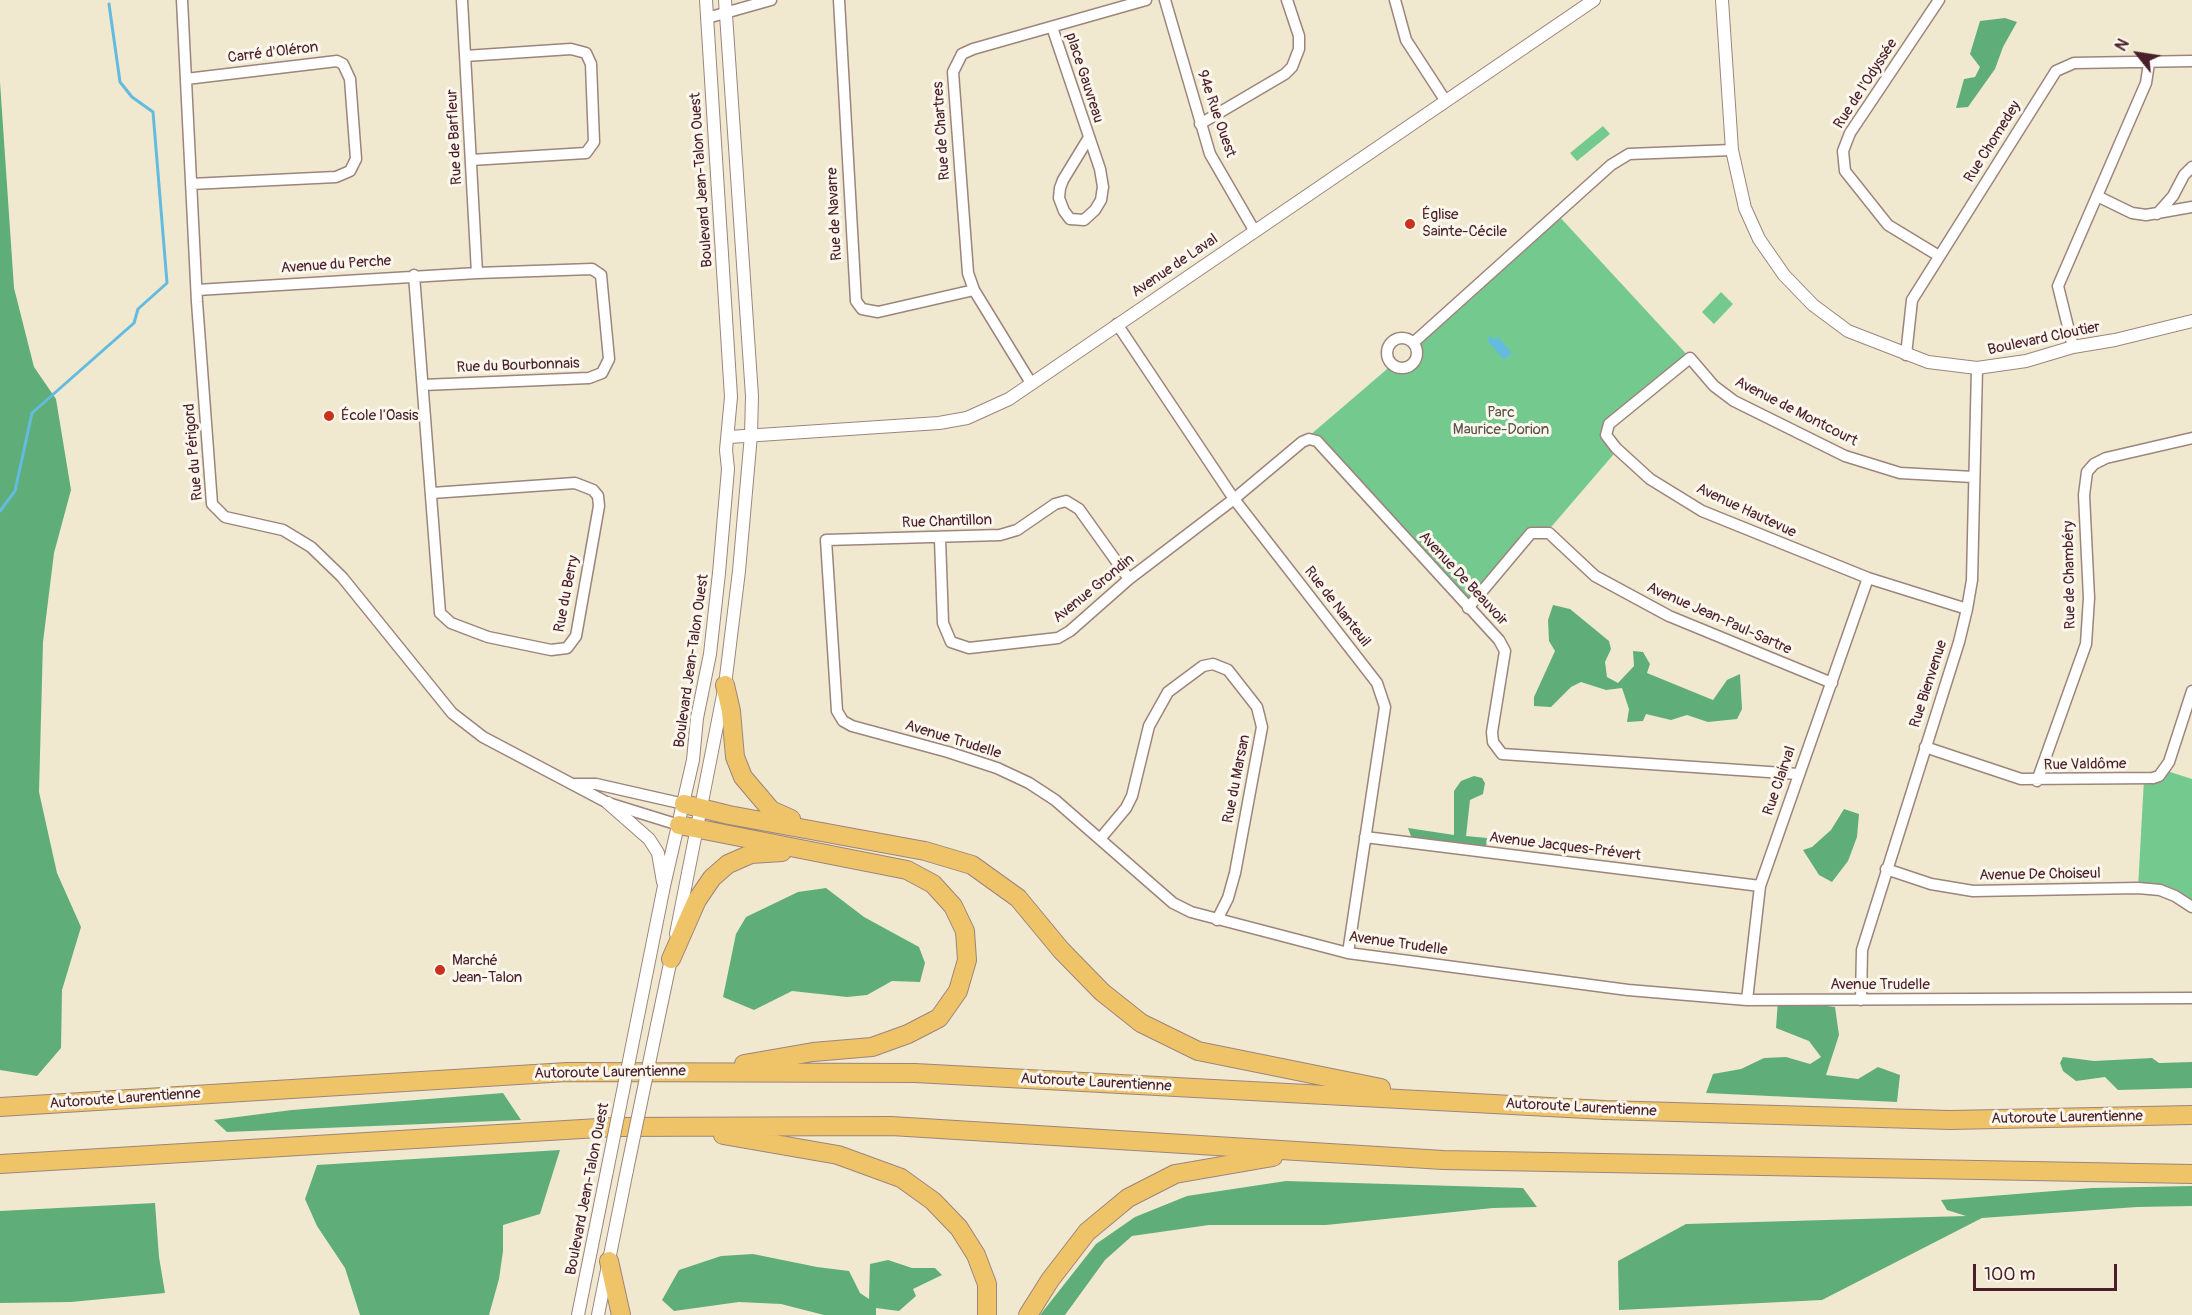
<!DOCTYPE html>
<html>
<head>
<meta charset="utf-8">
<style>
  body { margin:0 }
  #map { position:relative; width:2192px; height:1315px; overflow:hidden; background:#f0e9cf; font-family:Pangolin,sans-serif }
  canvas { display:block }
  .north { position:absolute; left:2108px; top:24px; width:60px; height:60px; -webkit-text-stroke:4px #fbf7ec; paint-order:stroke; rotate:300deg; font-size:16px; font-weight:700; line-height:24px; text-align:center; color:#4a1f2b }
  .north::after { content:''; display:block; margin:auto; width:21px; height:27px; background:#4a1f2b; clip-path:polygon(50% 0,100% 100%,50% 72%,0 100%) }
  .scale { position:absolute; left:1973px; top:1264px; width:144px; height:27px; box-sizing:border-box; border:3px solid #4a1f2b; border-top:0; padding-left:8px; font-size:18px; line-height:21px; white-space:nowrap; color:#4a1f2b; -webkit-text-stroke:4px #fbf7ec; paint-order:stroke }
</style>
</head>
<body>
<div id="map">
<canvas width="2192" height="1315"></canvas>
<div class="north">N</div>
<div class="scale">100 m</div>
</div>
<script>
const ctx = document.querySelector('canvas').getContext('2d');
ctx.lineJoin = 'round';
function fillPath(path, color) {
  ctx.fillStyle = color;
  ctx.fill(path, 'evenodd');
}
function toPath(rows) {
  const path = new Path2D();
  for (const r of rows) {
    if (r.length === 3) {
      path.moveTo(r[0] + r[2], r[1]);
      path.arc(r[0], r[1], r[2], 0, 2 * Math.PI);
      continue;
    }
    path.moveTo(r[0], r[1]);
    for (let i = 2; i < r.length; i += 2) path.lineTo(r[i], r[i + 1]);
  }
  return path;
}
function stroke(path, color, width, dash) {
  ctx.strokeStyle = color;
  ctx.lineWidth = width;
  ctx.lineCap = dash ? 'butt' : 'round';
  ctx.setLineDash(dash || []);
  ctx.stroke(path);
}
function label(font, color, halo, rows, align = 'center') {
  ctx.font = font + ' Pangolin,sans-serif';
  ctx.lineWidth = 6;
  ctx.setLineDash([]);
  ctx.textBaseline = 'middle';
  ctx.strokeStyle = halo;
  ctx.fillStyle = color;
  for (const [text, x, y, turn = 0] of rows) {
    ctx.save();
    ctx.translate(x, y);
    ctx.rotate((+turn || 0) * Math.PI / 180);
    ctx.textAlign = isNaN(turn) ? turn : align;
    if (halo) ctx.strokeText(text, 0, 0);
    ctx.fillText(text, 0, 0);
    ctx.restore();
  }
}
fillPath(toPath([
  [1603,126,1610,134,1577,161,1570,153],
  [1557,214,1690,358,1609,424,1606,435,1616,448,1613,455,1546,533,1531,533,1468,608,1321,443,1302,442,1386,370,1391,363,1399,367,1410,365,1416,356,1415,346],
  [1721,292,1733,304,1714,324,1702,312],
  [2164,770,2192,779,2192,907,2187,903,2138,888,2144,779]
]), '#74ca8e');
fillPath(toPath([
  [2005,18,2017,22,2003,47,1995,69,1968,107,1956,108,1964,79,1975,77,1980,67,1970,54,1980,21],
  [0,82,14,288,34,367,56,399,71,490,54,553,43,642,39,792,57,873,81,927,62,990,61,1048,37,1076,0,1070],
  [1553,605,1570,609,1609,641,1611,649,1605,662,1607,677,1618,683,1634,666,1633,651,1643,652,1650,664,1647,673,1713,700,1727,680,1740,674,1742,709,1737,719,1708,722,1687,715,1671,720,1646,714,1643,721,1627,722,1629,709,1622,688,1606,690,1581,682,1571,687,1551,707,1534,706,1534,697,1555,651,1549,641,1548,620],
  [1474,776,1482,778,1485,783,1483,794,1470,800,1466,836,1487,838,1486,848,1412,839,1408,828,1454,835,1454,791,1461,781],
  [1844,809,1859,814,1857,837,1848,861,1832,882,1819,875,1803,850,1812,847,1831,830],
  [826,888,864,917,919,947,925,963,920,982,892,981,867,995,847,997,792,991,754,1010,723,997,736,934,746,917,798,892],
  [1778,1000,1835,1007,1839,1035,1826,1075,1858,1079,1878,1067,1900,1075,1897,1102,1706,1093,1713,1074,1741,1069,1764,1058,1786,1057,1810,1064,1821,1057,1809,1041,1776,1028],
  [2063,1057,2094,1061,2152,1058,2159,1063,2192,1062,2192,1088,2118,1090,2105,1077,2076,1081,2063,1071,2060,1063],
  [503,1093,521,1120,227,1132,214,1120,292,1110],
  [560,1150,540,1214,503,1225,503,1251,499,1279,489,1315,360,1315,345,1268,317,1226,305,1199,317,1165],
  [1286,1181,1523,1188,1537,1207,1493,1208,1326,1225,1209,1225,1132,1236,1105,1260,1065,1315,1040,1315,1096,1244,1135,1217,1187,1196],
  [2192,1186,2192,1206,2137,1207,1982,1218,1822,1300,1619,1310,1618,1261,1686,1224,1966,1216,1947,1210,1941,1200,2092,1188],
  [155,1203,159,1257,165,1293,71,1302,0,1303,0,1211],
  [753,1254,817,1267,849,1271,860,1293,869,1299,870,1264,888,1260,912,1268,935,1268,942,1275,913,1289,916,1296,899,1311,876,1308,876,1315,824,1315,781,1304,739,1302,674,1311,662,1300,679,1270,721,1256]
]), '#5fae79');
fillPath(toPath([
  [1490,336,1494,340,1498,337,1512,353,1504,360,1487,340]
]), '#63bbe0');
stroke(toPath([
  [0,511,15,491,32,413,134,323,138,309,167,283,153,112,132,97,120,82,109,4]
]), '#63bbe0', 3);
const minor = toPath([
  [182,0,197,302,212,504,225,517,283,530,311,547,342,577,452,713,483,737,608,803,679,825],
  [462,0,477,273],
  [839,0,856,301,862,309,878,312,974,290],
  [1165,0,1210,154,1254,230],
  [1395,0,1406,40,1445,100],
  [707,18,771,0],
  [1052,27,1100,169,1103,187,1101,200,1095,210,1084,220,1070,219,1064,211,1059,198,1060,188,1063,180,1088,139],
  [465,56,571,49,586,53,591,64,594,142,586,153,471,160],
  [186,79,337,61,343,64,350,79,356,159,350,171,336,177,191,184],
  [1200,124,1285,74,1292,67,1299,49,1299,36,1287,0],
  [2097,196,2132,213,2146,215,2192,207],
  [2157,214,2173,196,2184,175,2192,167],
  [1939,256,1888,225,1845,171,1843,151,1850,133,1939,0],
  [414,275,440,613,451,623,488,637,551,650,567,648,576,636,599,506,598,496,593,490,575,483,432,493],
  [197,290,477,273,592,269,601,275,609,359,602,373,589,378,423,385],
  [1117,324,1234,499,1377,683,1385,707,1348,953],
  [1402,353,15],
  [1413,343,1611,165,1629,154,1732,150],
  [2073,347,2058,286,2146,83,2149,63],
  [1906,355,1912,300,2056,71,2074,63,2192,61],
  [1031,383,974,290,968,273,953,72,962,54,973,49,1146,0],
  [940,539,943,623,951,642,969,648,1058,638,1070,631,1129,579,1234,499,1302,442,1309,439,1317,441,1499,640,1505,651,1492,732,1493,742,1502,754,1798,774],
  [1129,579,1079,509,1066,501,1055,504,1017,530,1000,535,826,540,837,711,843,721,852,726,948,752,997,768,1029,783,1055,800,1173,903,1191,912,1348,953,1628,990,1747,1000,2192,998],
  [1468,608,1531,533,1549,533,1595,576,1669,616,1832,683],
  [1967,609,1868,578,1702,511,1650,479,1616,448,1606,435,1609,424,1690,358,1714,386,1734,401,1845,456,1900,473,1973,477],
  [1925,747,2021,779,2153,778,2159,776,2169,762,2192,691],
  [2037,781,2086,644,2089,598,2084,495,2087,472,2094,464,2106,458,2192,438],
  [573,784,596,784,684,804],
  [1365,837,1760,886],
  [1100,839,1126,808,1132,796,1149,726,1168,692,1203,666,1213,664,1228,670,1257,707,1262,727,1235,873,1228,898,1217,920],
  [1886,869,1931,884,1973,891,2138,888,2160,890,2175,896,2192,907],
  [1747,1000,1760,886,1868,578],
  [1861,1000,1862,950,1959,642,1967,609,1972,580,1977,368]
]);
const tertiary = toPath([
  [1722,0,1732,150,1745,208,1759,239,1784,275,1813,305,1848,331,1928,362,1977,368,2026,361,2073,347,2115,340,2192,321],
  [729,437,939,423,967,418,1009,399,1594,0],
  [608,803,649,839,658,853,663,882],
  [676,934,725,685,739,571,751,435,752,396,725,0],
  [657,1025,672,954],
  [636,1026,664,886,693,760,697,718,710,654,719,573,728,469,726,450,731,397,706,0],
  [578,1315,607,1171],
  [598,1315,627,1170]
]);
const motorway = toPath([
  [725,685,731,711,735,757,743,777,771,810,791,819],
  [684,804,729,815,925,851,972,865,1018,898,1061,950,1102,992,1141,1023,1198,1051,1381,1088],
  [679,825,907,870,933,884,953,906,965,931,967,960,958,991,939,1018,908,1034,872,1047,813,1052,744,1064],
  [671,959,697,900,712,878,728,864,751,854,782,852],
  [0,1107,567,1072,915,1073,1605,1110,1950,1120,2192,1115],
  [723,1135,838,1155,901,1178,933,1201,959,1228,976,1255,987,1284,987,1315],
  [0,1164,615,1127,891,1126,1443,1160,2192,1174],
  [609,1261,621,1315],
  [1028,1315,1050,1280,1087,1232,1128,1198,1175,1174,1273,1157]
]);
stroke(minor, '#9d847d', 13);
stroke(tertiary, '#9d847d', 14);
stroke(motorway, '#9d847d', 20);
stroke(minor, '#fff', 10);
stroke(tertiary, '#fff', 12);
stroke(motorway, '#efc469', 18);
const tertiaryBridge = toPath([
  [627,1170,657,1025],
  [607,1171,636,1026]
]);
stroke(tertiaryBridge, '#9d847d', 14, []);
stroke(tertiaryBridge, '#fff', 12);
for (const [x, y, r, color] of [
  [1410,224,6,"#c8321e"],
  [329,416,6,"#c8321e"],
  [440,970,6,"#c8321e"]
]) {
  const dot = new Path2D();
  dot.arc(x, y, r, 0, 2 * Math.PI);
  ctx.fillStyle = color;
  ctx.fill(dot);
  stroke(dot, '#fbf7ec', 2);
}
label('15px', '#4a1f2b', '#fbf7ec', [
  ["Carré d'Oléron",273,53,-7],
  ["place Gauvreau",1084,78,72],
  ["Rue de l'Odyssée",1866,84,-57],
  ["94e Rue Ouest",1216,114,71],
  ["Rue de Chartres",942,131,-94],
  ["Rue de Barfleur",455,137,-93],
  ["Rue Chomedey",1993,142,-58],
  ["Boulevard Jean-Talon Ouest",702,180,-94],
  ["Rue de Navarre",835,214,-93],
  ["Avenue du Perche",336,265,-4],
  ["Avenue de Laval",1175,266,-34],
  ["Boulevard Cloutier",2044,339,-12],
  ["Rue du Bourbonnais",518,366,-2],
  ["Avenue de Montcourt",1796,412,27],
  ["Rue du Périgord",194,452,-95],
  ["Avenue Hautevue",1746,511,25],
  ["Rue Chantillon",947,522,-2],
  ["Rue de Chambéry",2070,575,-91],
  ["Avenue De Beauvoir",1463,579,47],
  ["Avenue Grondin",1094,589,-39],
  ["Rue du Berry",567,594,-79],
  ["Rue de Nanteuil",1337,607,52],
  ["Avenue Jean-Paul-Sartre",1719,619,24],
  ["Boulevard Jean-Talon Ouest",692,661,-82],
  ["Rue Bienvenue",1929,684,-72],
  ["Avenue Trudelle",953,740,17],
  ["Rue Valdôme",2085,765,-1],
  ["Rue du Marsan",1237,779,-79],
  ["Rue Clairval",1780,781,-71],
  ["Avenue Jacques-Prévert",1565,847,7],
  ["Avenue De Choiseul",2040,875,-1],
  ["Avenue Trudelle",1398,944,8],
  ["Avenue Trudelle",1880,985],
  ["Autoroute Laurentienne",610,1073,-1],
  ["Autoroute Laurentienne",1096,1083,3],
  ["Autoroute Laurentienne",125,1099,-4],
  ["Autoroute Laurentienne",1581,1108,3],
  ["Autoroute Laurentienne",2067,1118,-1],
  ["Boulevard Jean-Talon Ouest",588,1189,-79]
]);
label('15px', '#4a1f2b', '#fbf7ec', [
  ["Église",1422,215],
  ["Sainte-Cécile",1422,232],
  ["École l'Oasis",341,416],
  ["Marché",452,961],
  ["Jean-Talon",452,978]
], 'left');
label('15px', '#575249', '#fbf7ec', [
  ["Parc",1501,413],
  ["Maurice-Dorion",1501,430]
]);
</script>
</body>
</html>
